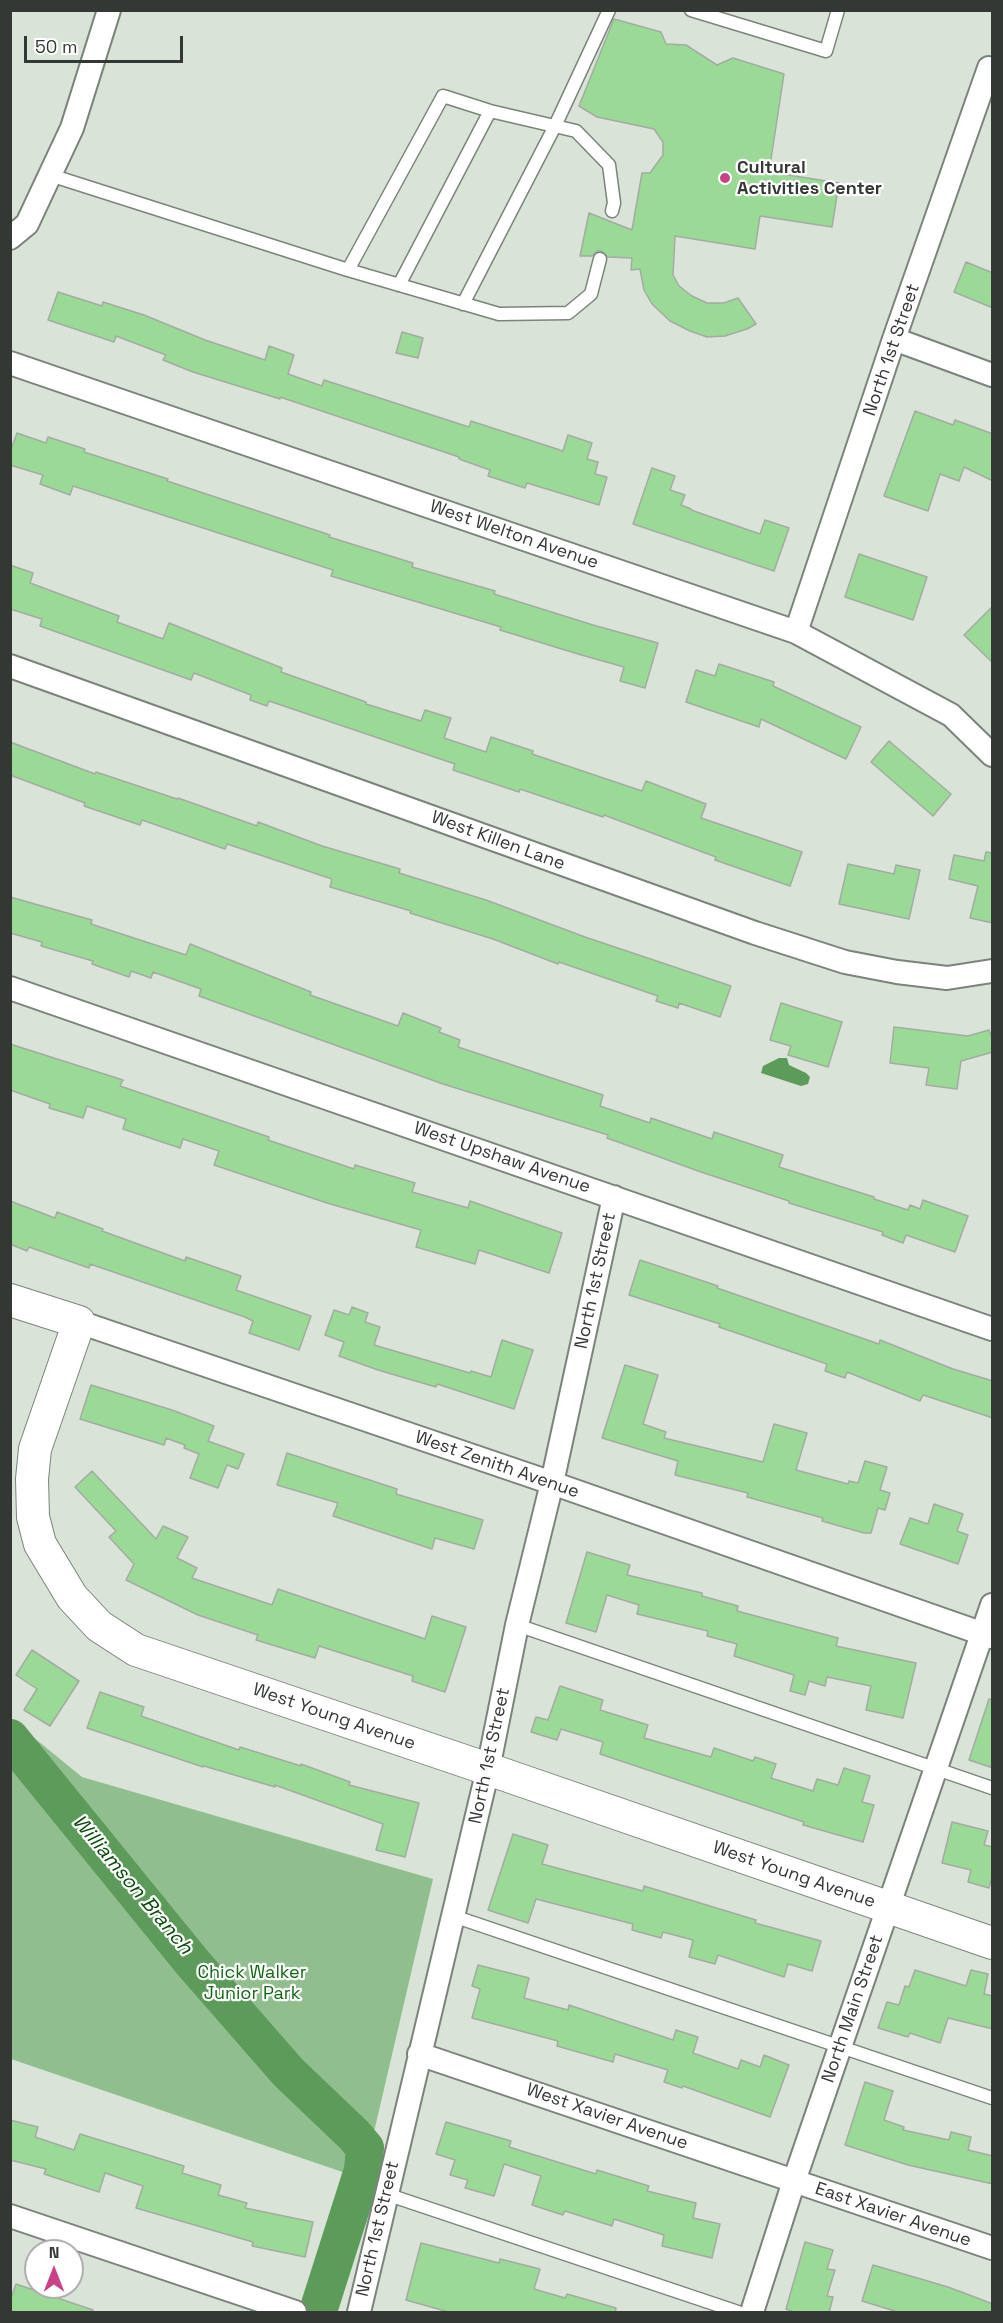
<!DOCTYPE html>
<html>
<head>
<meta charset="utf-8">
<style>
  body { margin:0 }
  #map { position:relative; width:1003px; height:2323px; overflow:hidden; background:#d9e3d8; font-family:"Space Grotesk",sans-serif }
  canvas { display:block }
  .frame { position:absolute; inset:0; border:12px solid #343834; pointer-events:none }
  .north { position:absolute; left:24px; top:2239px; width:60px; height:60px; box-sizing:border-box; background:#fff; border:2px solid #aeafae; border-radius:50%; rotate:0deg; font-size:16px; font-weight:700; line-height:24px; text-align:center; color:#343834 }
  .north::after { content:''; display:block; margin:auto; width:21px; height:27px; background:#c84386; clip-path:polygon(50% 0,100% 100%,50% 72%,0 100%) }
  .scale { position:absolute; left:24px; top:36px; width:159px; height:27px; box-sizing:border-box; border:3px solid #343834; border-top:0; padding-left:8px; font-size:18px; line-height:21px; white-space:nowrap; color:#343834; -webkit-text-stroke:4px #fff; paint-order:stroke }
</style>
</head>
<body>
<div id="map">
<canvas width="1003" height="2323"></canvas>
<div class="frame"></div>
<div class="north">N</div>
<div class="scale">50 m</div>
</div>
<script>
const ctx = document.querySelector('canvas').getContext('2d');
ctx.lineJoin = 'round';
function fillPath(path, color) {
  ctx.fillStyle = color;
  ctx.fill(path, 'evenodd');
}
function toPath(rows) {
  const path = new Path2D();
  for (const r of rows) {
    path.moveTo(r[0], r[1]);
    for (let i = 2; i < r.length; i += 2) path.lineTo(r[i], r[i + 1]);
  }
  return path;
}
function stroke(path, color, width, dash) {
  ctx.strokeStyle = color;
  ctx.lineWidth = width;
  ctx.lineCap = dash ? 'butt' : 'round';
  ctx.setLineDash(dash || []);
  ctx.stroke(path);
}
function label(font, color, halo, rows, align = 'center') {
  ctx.font = font + ' "Space Grotesk",sans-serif';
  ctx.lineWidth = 4.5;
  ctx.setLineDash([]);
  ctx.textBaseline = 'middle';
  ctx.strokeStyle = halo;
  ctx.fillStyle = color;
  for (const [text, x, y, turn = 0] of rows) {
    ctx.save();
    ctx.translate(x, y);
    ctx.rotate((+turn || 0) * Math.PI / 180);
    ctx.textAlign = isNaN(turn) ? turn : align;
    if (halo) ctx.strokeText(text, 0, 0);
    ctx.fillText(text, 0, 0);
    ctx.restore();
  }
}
fillPath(toPath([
  [11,1719,82,1777,433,1879,363,2179,11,2059]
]), '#91be8e');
fillPath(toPath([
  [779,1058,787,1058,789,1065,806,1073,810,1077,808,1084,801,1086,761,1073,763,1066]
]), '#5d9b5a');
stroke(toPath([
  [10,1738,192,1962,288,2072,354,2135,365,2148,363,2170,320,2305]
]), '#5d9b5a', 38);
const building = toPath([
  [614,19,661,32,666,44,686,45,717,65,733,58,784,74,769,172,839,183,832,227,760,216,755,249,675,236,673,275,679,286,692,296,707,303,724,303,738,298,756,324,747,329,725,336,707,337,690,331,670,321,652,304,644,290,640,269,631,270,632,258,608,257,601,251,597,251,592,256,580,256,589,213,632,230,642,173,650,173,663,155,663,142,654,129,597,117,579,106,614,19],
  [966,262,993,273,993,308,954,292,966,262],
  [58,292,102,306,103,302,144,315,205,340,265,360,269,346,294,355,288,374,322,386,324,380,469,427,471,421,563,451,568,435,592,443,587,459,598,462,595,474,607,477,599,505,527,483,525,488,488,476,490,470,459,459,459,457,280,397,280,399,193,372,163,360,166,355,116,336,114,342,48,320,58,292],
  [402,332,423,338,418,358,396,353,402,332],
  [915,411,953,425,955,420,993,434,993,481,964,467,959,481,940,474,928,511,884,496,915,411],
  [17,433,46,443,48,437,85,449,84,452,168,479,167,481,330,535,329,537,413,563,412,567,495,591,494,594,593,625,658,643,645,688,620,681,624,667,578,654,500,630,501,627,331,576,333,570,73,486,70,495,40,484,43,475,10,465,10,452,17,433],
  [652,468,675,476,670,490,685,495,681,505,691,509,691,510,760,534,765,520,789,528,774,571,633,524,652,468],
  [859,554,927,577,913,620,845,597,859,554],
  [10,565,33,573,30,583,119,616,117,622,163,639,169,623,282,668,281,672,366,702,366,704,421,721,425,710,451,718,444,738,486,752,491,737,533,751,532,754,642,791,646,781,706,804,701,818,802,852,790,886,715,860,716,857,604,815,603,817,520,789,519,792,453,770,455,764,269,701,267,706,250,700,251,695,194,673,191,680,40,626,42,619,10,609,10,565],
  [993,606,993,663,964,635,993,606],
  [719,664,774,682,773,686,861,727,846,759,761,719,759,727,686,702,696,670,715,676,719,664],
  [889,741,951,794,933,816,871,762,889,741],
  [10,742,95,774,96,772,177,799,178,798,257,826,258,822,322,846,400,869,399,873,486,900,585,937,731,986,720,1017,679,1003,678,1008,656,1001,658,996,559,962,558,964,493,939,410,913,411,911,330,887,332,879,227,844,225,849,142,820,140,825,84,806,85,803,10,775,10,742],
  [986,852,993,853,993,923,970,918,978,886,949,879,954,855,984,861,986,852],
  [848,864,894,874,896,865,920,870,909,919,839,904,848,864],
  [10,897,92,920,91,924,186,955,190,944,311,992,310,995,398,1026,403,1013,441,1028,439,1032,460,1040,458,1047,603,1095,600,1106,650,1123,651,1118,712,1139,714,1132,783,1155,779,1167,874,1197,874,1199,908,1210,910,1205,920,1209,923,1200,968,1216,955,1252,906,1235,903,1243,882,1235,883,1232,789,1203,789,1201,701,1172,607,1138,608,1135,443,1084,199,996,201,989,153,972,151,978,131,971,129,977,92,964,93,961,41,946,42,942,10,933,10,897],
  [781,1003,842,1022,828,1067,788,1055,791,1046,770,1040,781,1003],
  [894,1027,968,1036,989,1030,993,1041,993,1052,961,1061,957,1089,926,1085,929,1068,890,1063,894,1027],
  [10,1044,123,1080,120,1086,269,1137,268,1140,354,1169,355,1165,415,1183,412,1192,468,1208,470,1201,562,1233,549,1273,479,1250,475,1264,416,1247,421,1230,327,1203,214,1165,219,1151,183,1139,180,1148,123,1129,126,1119,87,1106,83,1118,49,1108,50,1104,10,1090,10,1044],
  [10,1201,55,1218,57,1212,103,1229,102,1231,185,1261,186,1257,241,1276,236,1290,311,1316,299,1350,249,1333,253,1321,245,1317,90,1264,89,1268,29,1247,27,1251,10,1244,10,1201],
  [640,1260,718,1286,717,1288,879,1344,880,1340,953,1369,993,1381,993,1418,923,1395,920,1401,847,1372,845,1378,825,1371,827,1364,719,1327,720,1324,629,1295,640,1260],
  [352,1307,368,1313,365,1322,380,1327,374,1345,470,1373,471,1371,491,1377,502,1340,533,1350,514,1409,437,1384,436,1387,378,1370,339,1356,344,1342,325,1335,334,1310,349,1315,352,1307],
  [625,1365,658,1375,643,1424,666,1432,664,1438,763,1462,774,1424,807,1433,796,1470,848,1484,849,1481,858,1483,865,1461,887,1467,880,1490,890,1493,885,1510,878,1508,871,1533,864,1533,822,1521,823,1518,747,1497,748,1493,675,1475,678,1461,602,1438,625,1365],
  [91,1385,172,1410,214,1426,208,1441,244,1454,238,1469,227,1465,218,1488,190,1478,199,1454,184,1448,185,1445,166,1438,164,1445,80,1419,91,1385],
  [287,1453,397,1489,396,1494,483,1520,474,1549,435,1538,432,1549,333,1516,338,1503,277,1485,287,1453],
  [92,1471,156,1539,163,1526,188,1537,177,1558,197,1568,192,1578,272,1605,278,1589,425,1639,432,1616,466,1627,445,1692,412,1681,413,1676,319,1646,315,1658,256,1640,258,1635,198,1615,126,1580,134,1564,109,1537,116,1531,75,1487,92,1471],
  [934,1504,963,1514,957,1531,968,1535,958,1564,900,1544,910,1518,928,1524,934,1504],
  [587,1552,630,1565,627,1575,702,1593,702,1596,738,1606,737,1611,838,1638,836,1646,916,1663,903,1718,866,1710,871,1686,827,1677,825,1686,809,1681,805,1695,790,1691,794,1675,734,1656,737,1644,707,1636,708,1631,637,1614,639,1605,607,1595,596,1632,566,1623,587,1552],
  [32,1650,79,1681,50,1726,24,1710,37,1689,16,1675,32,1650],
  [560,1686,603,1700,600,1710,648,1725,644,1738,711,1757,714,1748,753,1761,755,1757,776,1764,771,1778,813,1791,817,1779,838,1785,844,1768,870,1776,862,1802,874,1805,863,1842,803,1825,804,1822,600,1754,603,1742,561,1729,557,1740,531,1732,536,1717,548,1720,560,1686],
  [100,1692,144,1707,141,1716,239,1750,240,1747,301,1766,301,1764,350,1782,349,1785,419,1803,405,1857,376,1850,383,1824,275,1785,275,1787,204,1766,203,1767,87,1728,100,1692],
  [989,1699,993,1700,993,1768,969,1760,989,1699],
  [952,1822,988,1831,984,1845,993,1847,993,1874,989,1888,968,1882,971,1870,942,1863,952,1822],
  [513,1834,548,1845,542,1864,643,1891,644,1886,756,1920,755,1923,821,1941,812,1971,788,1964,784,1977,718,1955,715,1964,689,1957,693,1940,663,1932,661,1938,632,1930,633,1924,536,1899,528,1923,488,1910,513,1834],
  [478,1965,529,1978,524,1998,568,2010,569,2005,673,2040,676,2030,698,2037,693,2053,738,2069,741,2060,760,2067,764,2055,789,2065,770,2117,683,2086,682,2088,664,2082,668,2070,615,2054,613,2062,557,2046,558,2041,472,2018,480,1989,472,1986,478,1965],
  [915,1970,966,1986,971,1970,988,1974,984,1994,993,1996,993,2029,948,2018,940,2043,910,2033,908,2037,878,2028,887,2002,899,2005,905,1986,909,1987,915,1970],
  [865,2082,893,2091,884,2120,904,2127,903,2130,949,2140,951,2132,971,2137,968,2150,993,2156,993,2184,908,2165,845,2145,865,2082],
  [10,2120,38,2127,35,2137,74,2150,80,2134,184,2166,182,2173,221,2185,218,2195,247,2203,245,2208,313,2222,305,2257,252,2246,253,2242,136,2208,143,2186,105,2173,99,2192,44,2174,46,2169,10,2160,10,2120],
  [446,2122,511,2141,509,2147,596,2174,597,2170,649,2186,647,2191,696,2203,693,2218,720,2224,712,2258,662,2246,664,2235,614,2219,612,2226,565,2211,563,2215,532,2205,541,2176,504,2164,494,2196,465,2188,468,2180,450,2175,455,2160,436,2154,446,2122],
  [805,2242,833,2250,827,2269,835,2270,827,2296,833,2297,829,2313,797,2313,786,2309,805,2242],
  [421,2243,499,2263,500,2259,540,2269,534,2289,565,2298,567,2294,616,2308,615,2313,452,2313,406,2300,421,2243],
  [873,2265,948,2287,993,2304,993,2313,901,2313,862,2301,873,2265],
  [16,2284,93,2310,92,2313,10,2313,10,2301,16,2284]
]);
fillPath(building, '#9ada96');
stroke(building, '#a2aca1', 1.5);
const lane = toPath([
  [691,10,826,51,838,10],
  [50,175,348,270,499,314,568,313,591,294,600,259],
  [348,270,443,96,490,111,576,131,609,165,614,203,612,211],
  [399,285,490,111],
  [463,304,555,126,609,10],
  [517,1625,992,1788],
  [453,1916,992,2098],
  [386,2194,738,2312]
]);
const street = toPath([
  [10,238,27,224,72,128,109,10],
  [894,339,992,375],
  [10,363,796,632,951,715,992,755],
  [796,632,894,339,989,68,992,69],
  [10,666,755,933,845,962,897,972,947,978,992,971],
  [10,988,992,1329],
  [79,1322,552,1483,992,1637],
  [419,2054,992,2248],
  [10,2216,295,2312],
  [359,2312,488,1769,517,1625,552,1483,614,1197],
  [752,2312,794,2181,992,1605]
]);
const secondary = toPath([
  [10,1300,79,1322,35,1449,32,1479,33,1517,40,1544,72,1597,99,1626,136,1650,488,1769,992,1943]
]);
stroke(lane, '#7b847a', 15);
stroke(street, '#7b847a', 26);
stroke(secondary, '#7b847a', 34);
stroke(lane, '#fff', 12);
stroke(street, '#fff', 22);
stroke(secondary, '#fff', 32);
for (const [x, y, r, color] of [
  [725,178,6,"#c84386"]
]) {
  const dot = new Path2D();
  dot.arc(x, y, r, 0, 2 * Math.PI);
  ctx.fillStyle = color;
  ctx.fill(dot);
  stroke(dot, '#fff', 2);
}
label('bold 18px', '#343834', '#fff', [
  ["Cultural",737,168],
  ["Activities Center",737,189]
], 'left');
label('18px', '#343834', '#fff', [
  ["North 1st Street",892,350,-71],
  ["West Welton Avenue",514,535,19],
  ["West Killen Lane",498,841,20],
  ["West Upshaw Avenue",502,1158,19],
  ["North 1st Street",596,1281,-78],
  ["West Zenith Avenue",497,1465,19],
  ["West Young Avenue",334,1717,19],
  ["North 1st Street",490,1756,-78],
  ["West Young Avenue",794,1875,19],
  ["North Main Street",853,2009,-71],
  ["West Xavier Avenue",607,2117,19],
  ["East Xavier Avenue",893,2215,19],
  ["North 1st Street",378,2229,-77]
]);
label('18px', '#0f6912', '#fff', [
  ["Chick Walker",252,1973],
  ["Junior Park",252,1994]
]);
label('italic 20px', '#084c0a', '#fff', [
  ["Williamson Branch",132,1885,50]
]);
</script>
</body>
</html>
